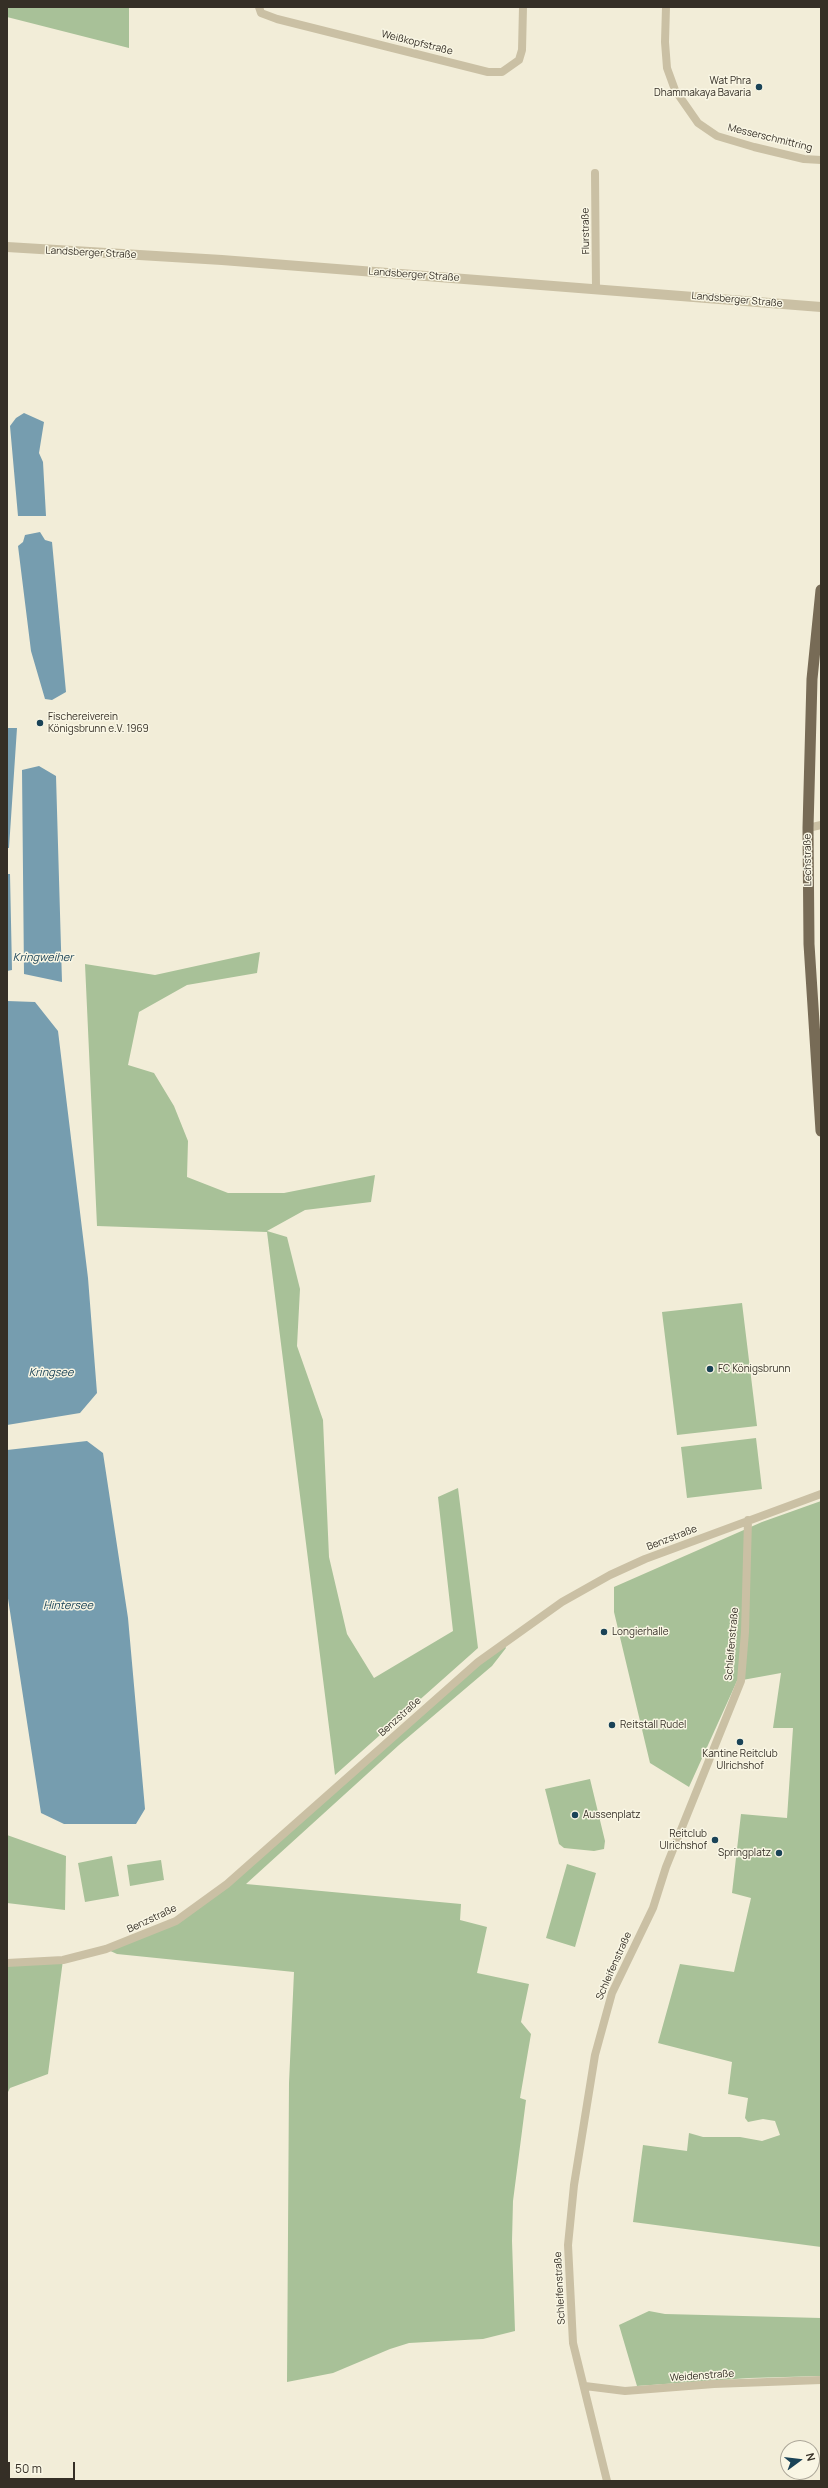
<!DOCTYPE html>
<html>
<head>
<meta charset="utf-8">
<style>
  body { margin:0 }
  #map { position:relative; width:828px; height:2488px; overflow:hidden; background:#f2edd8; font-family:Manrope,sans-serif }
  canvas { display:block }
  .frame { position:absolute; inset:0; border:8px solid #352f26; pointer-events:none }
  .north { position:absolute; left:780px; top:2440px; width:40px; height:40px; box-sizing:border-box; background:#f9f6e4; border:1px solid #aba698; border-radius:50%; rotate:75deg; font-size:11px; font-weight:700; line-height:16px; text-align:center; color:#352f26 }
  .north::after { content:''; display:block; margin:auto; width:14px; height:18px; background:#1a4357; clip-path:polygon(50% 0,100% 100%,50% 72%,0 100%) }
  .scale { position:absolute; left:8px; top:2462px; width:67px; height:18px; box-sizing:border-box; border:2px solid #352f26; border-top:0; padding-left:5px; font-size:12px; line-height:14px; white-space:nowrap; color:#352f26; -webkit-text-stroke:3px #f9f6e4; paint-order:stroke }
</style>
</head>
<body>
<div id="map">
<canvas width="828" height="2488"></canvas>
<div class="frame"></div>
<div class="north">N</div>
<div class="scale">50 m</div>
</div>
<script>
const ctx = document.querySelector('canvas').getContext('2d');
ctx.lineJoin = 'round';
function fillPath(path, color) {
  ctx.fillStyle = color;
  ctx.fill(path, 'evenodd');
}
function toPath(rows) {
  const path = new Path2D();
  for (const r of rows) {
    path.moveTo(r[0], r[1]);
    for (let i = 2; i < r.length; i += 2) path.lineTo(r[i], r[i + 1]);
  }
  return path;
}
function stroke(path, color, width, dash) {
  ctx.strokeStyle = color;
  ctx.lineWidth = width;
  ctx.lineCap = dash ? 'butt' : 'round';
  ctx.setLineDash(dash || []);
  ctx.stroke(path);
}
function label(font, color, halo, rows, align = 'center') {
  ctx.font = font + ' Manrope,sans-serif';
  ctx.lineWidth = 3;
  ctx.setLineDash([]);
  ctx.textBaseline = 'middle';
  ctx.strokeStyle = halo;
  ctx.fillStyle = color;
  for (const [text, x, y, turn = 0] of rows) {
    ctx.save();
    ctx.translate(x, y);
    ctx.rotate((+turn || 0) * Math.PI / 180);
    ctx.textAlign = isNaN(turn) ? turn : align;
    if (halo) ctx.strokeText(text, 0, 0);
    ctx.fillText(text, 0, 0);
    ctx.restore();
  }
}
fillPath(toPath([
  [7,7,129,7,129,48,7,17],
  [260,952,257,973,187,985,139,1012,128,1065,154,1073,174,1106,188,1141,187,1177,228,1193,284,1193,375,1175,371,1202,305,1210,267,1231,287,1237,300,1289,297,1346,323,1420,329,1557,347,1634,374,1678,453,1631,438,1497,458,1488,478,1648,335,1775,267,1232,97,1226,85,964,155,975],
  [742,1303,757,1426,677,1435,662,1312],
  [756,1438,762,1489,687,1498,681,1447],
  [821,1501,821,2247,633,2222,643,2145,687,2151,689,2133,703,2137,740,2137,762,2141,780,2135,775,2121,763,2119,748,2122,745,2118,748,2098,728,2094,732,2062,658,2043,680,1964,734,1972,751,1898,732,1893,741,1814,787,1818,793,1728,773,1728,781,1673,737,1681,689,1787,650,1763,614,1612,614,1587,762,1522],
  [503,1643,506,1648,492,1666,399,1745,246,1884,461,1904,460,1920,487,1927,477,1973,529,1984,521,2022,531,2034,520,2098,526,2100,513,2201,512,2241,515,2331,483,2339,409,2343,390,2349,333,2373,287,2382,289,2083,294,1972,117,1954,106,1949,144,1936,202,1904],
  [590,1779,605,1841,604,1849,594,1851,564,1848,559,1844,545,1789],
  [7,1835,66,1856,65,1910,7,1903],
  [112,1856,119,1896,85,1902,78,1863],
  [161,1860,164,1880,130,1886,127,1865],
  [567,1864,596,1873,575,1947,546,1938],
  [63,1960,48,2074,10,2088,7,2094,7,1963],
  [649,2311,665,2314,821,2318,821,2376,749,2378,637,2386,619,2325]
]), '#a8c198');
fillPath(toPath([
  [24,413,44,422,39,453,43,462,46,516,18,516,10,426,16,418],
  [40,532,45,540,52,542,66,692,52,700,45,699,31,651,18,546,23,542,25,535],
  [7,728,17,728,9,848,7,848],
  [39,766,56,776,62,982,24,974,22,770],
  [7,874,10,874,12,970,7,971],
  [7,1001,35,1002,58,1031,88,1278,97,1393,80,1413,7,1425],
  [87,1441,103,1453,128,1618,145,1809,136,1824,64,1824,41,1813,7,1592,7,1450]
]), '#769daf');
stroke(toPath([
  [259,7,261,13,277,19,488,72,502,72,519,60,522,50,523,7],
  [666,7,665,42,667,68,675,90,698,123,717,136,754,147,804,159,821,160],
  [595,173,596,289],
  [808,828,821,825],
  [7,1963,63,1960,106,1949,176,1921,227,1884,478,1662,562,1602,610,1575,645,1559,821,1494],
  [585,2386,625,2391,714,2384,821,2380],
  [607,2481,573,2343,568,2245,574,2185,595,2055,612,1993,653,1908,666,1867,741,1681,745,1632,748,1520]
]), '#cac0a4', 8);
stroke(toPath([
  [7,247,222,260,821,307]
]), '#cac0a4', 10);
stroke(toPath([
  [821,590,812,679,808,828,809,944,821,1131]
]), '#776b56', 11);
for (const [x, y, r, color] of [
  [759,87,4,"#1a4357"],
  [40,723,4,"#1a4357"],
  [710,1369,4,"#1a4357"],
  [604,1632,4,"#1a4357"],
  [612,1725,4,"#1a4357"],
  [740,1742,4,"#1a4357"],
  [575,1815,4,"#1a4357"],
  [715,1840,4,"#1a4357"],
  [779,1853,4,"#1a4357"]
]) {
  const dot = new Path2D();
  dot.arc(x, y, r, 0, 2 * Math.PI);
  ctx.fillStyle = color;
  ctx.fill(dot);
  stroke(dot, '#f9f6e4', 1.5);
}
label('10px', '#352f26', '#f9f6e4', [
  ["Weißkopfstraße",417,43,14],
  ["Messerschmittring",770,138,14],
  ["Flurstraße",586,231,-91],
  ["Landsberger Straße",91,253,3],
  ["Landsberger Straße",414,275,4],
  ["Landsberger Straße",737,300,5],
  ["Lechstraße",808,860,-91],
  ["Benzstraße",672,1538,-21],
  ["Schleifenstraße",732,1644,-85],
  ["Benzstraße",400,1717,-42],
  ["Benzstraße",152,1919,-25],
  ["Schleifenstraße",614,1966,-66],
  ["Schleifenstraße",560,2288,-93],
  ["Weidenstraße",702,2376,-4]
]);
label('10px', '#352f26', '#f9f6e4', [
  ["Wat Phra",751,81,"right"],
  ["Dhammakaya Bavaria",751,93,"right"],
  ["Fischereiverein",48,717],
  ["Königsbrunn e.V. 1969",48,729],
  ["FC Königsbrunn",718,1369],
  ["Longierhalle",612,1632],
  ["Reitstall Rudel",620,1725],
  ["Kantine Reitclub",740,1754,"center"],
  ["Ulrichshof",740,1766,"center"],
  ["Aussenplatz",583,1815],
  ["Reitclub",707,1834,"right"],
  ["Ulrichshof",707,1846,"right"],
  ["Springplatz",771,1853,"right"]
], 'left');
label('italic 11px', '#1a4357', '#f9f6e4', [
  ["Kringweiher",43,958],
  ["Kringsee",51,1373],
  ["Hintersee",68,1606]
]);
</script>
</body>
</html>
